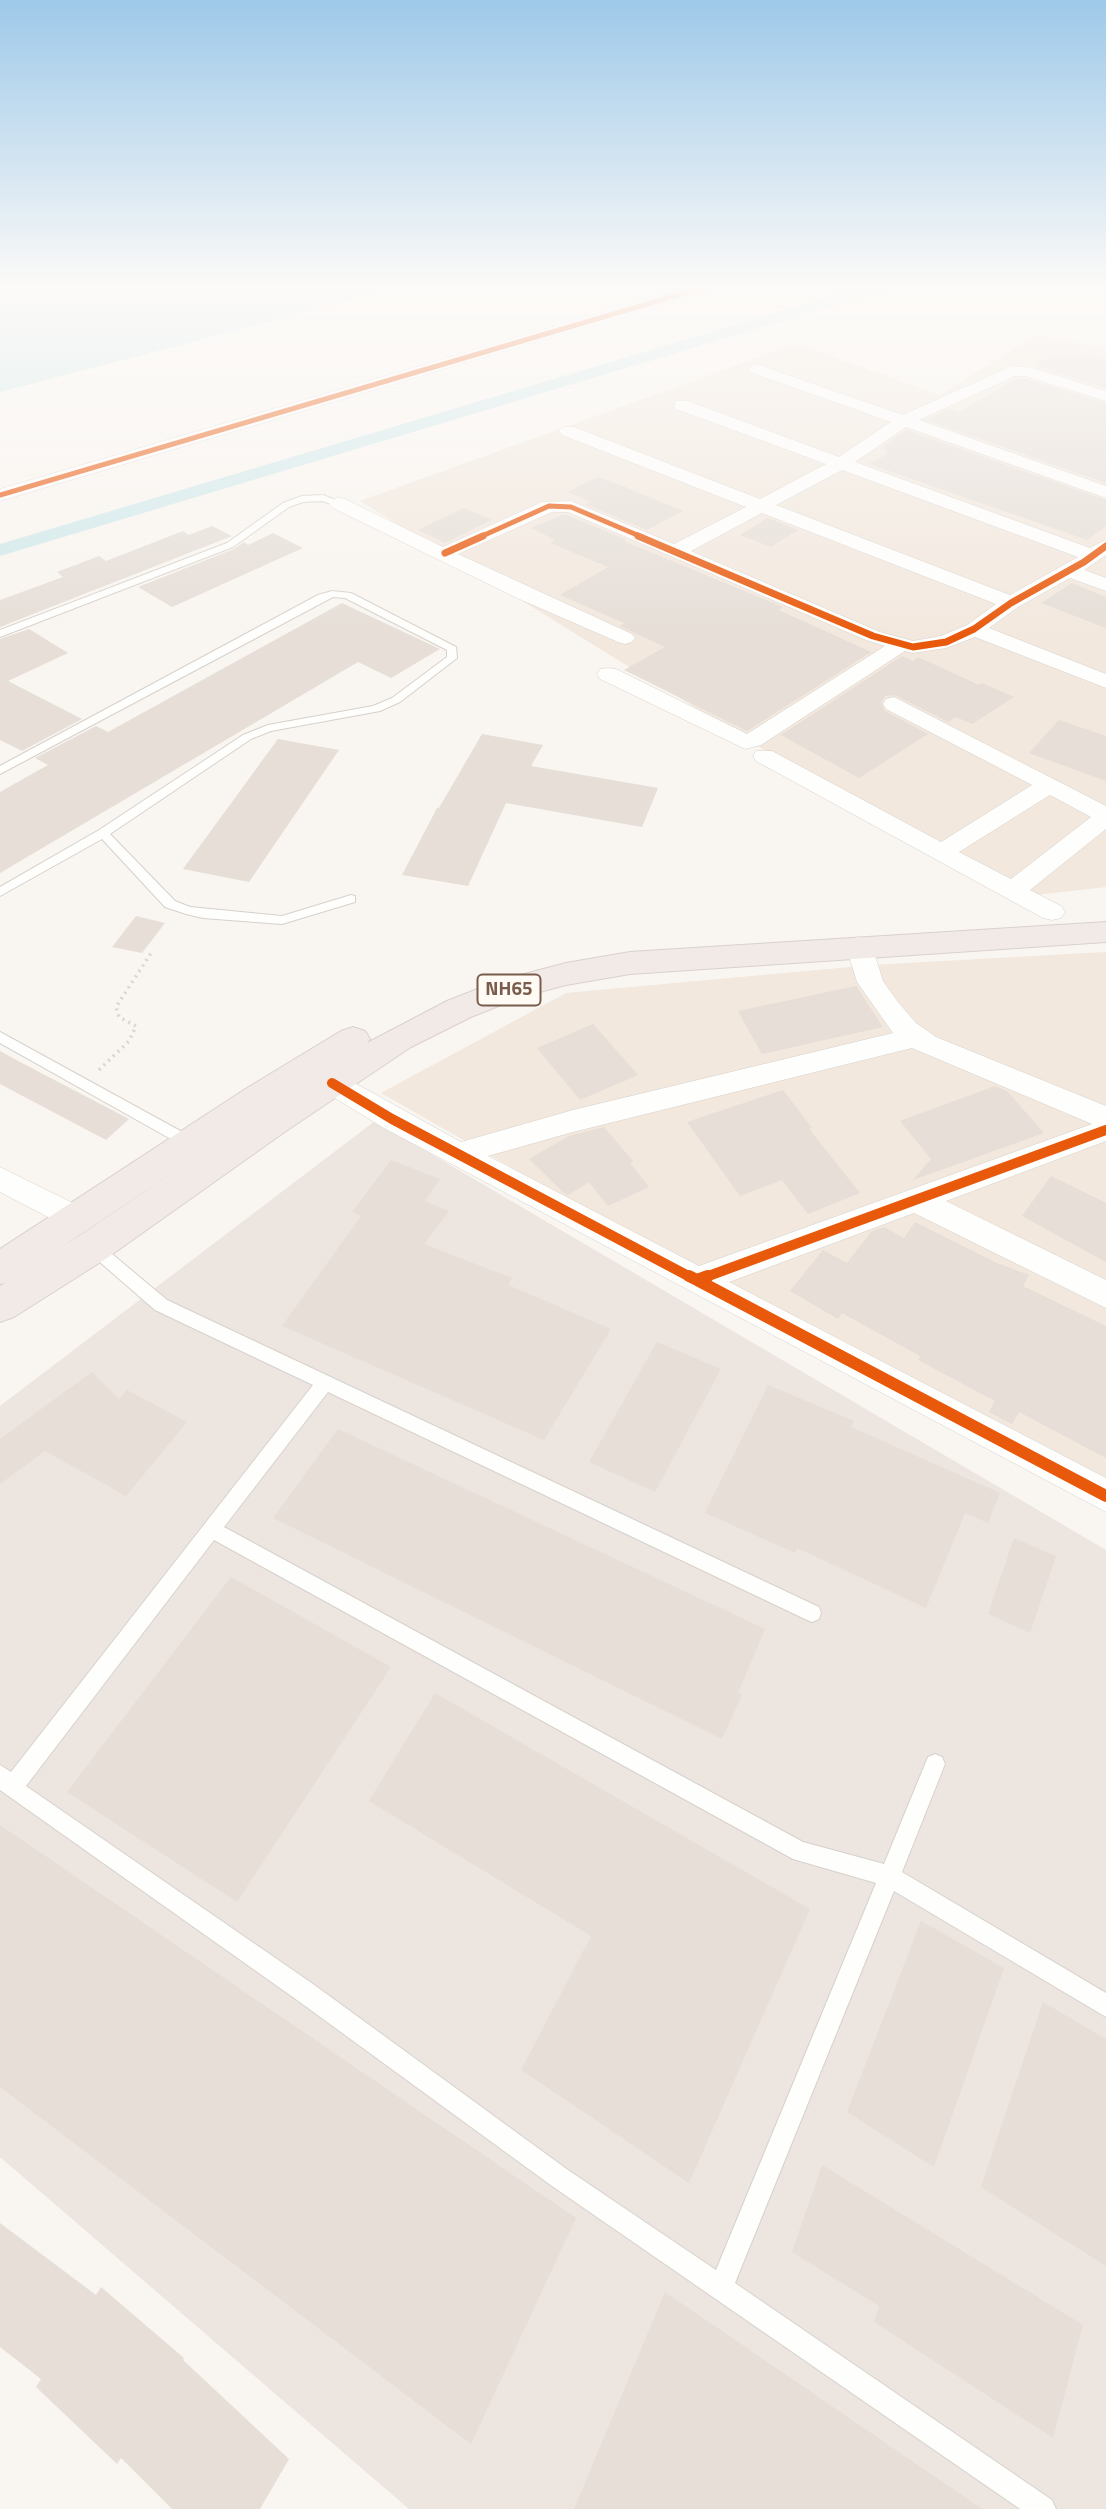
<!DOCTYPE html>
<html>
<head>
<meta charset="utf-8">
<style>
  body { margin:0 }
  canvas { display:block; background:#f9f5f0 }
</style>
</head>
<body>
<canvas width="1106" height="2509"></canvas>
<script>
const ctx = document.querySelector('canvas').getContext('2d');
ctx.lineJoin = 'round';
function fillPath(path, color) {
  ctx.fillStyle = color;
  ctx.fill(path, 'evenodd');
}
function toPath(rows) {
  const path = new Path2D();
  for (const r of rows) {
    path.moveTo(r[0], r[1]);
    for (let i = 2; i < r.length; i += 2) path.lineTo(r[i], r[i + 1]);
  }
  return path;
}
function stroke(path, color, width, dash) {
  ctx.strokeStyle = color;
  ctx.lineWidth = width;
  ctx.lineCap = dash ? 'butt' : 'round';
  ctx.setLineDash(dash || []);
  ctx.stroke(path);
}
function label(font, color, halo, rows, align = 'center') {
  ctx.font = font + ' "Titillium Web",sans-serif';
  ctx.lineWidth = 6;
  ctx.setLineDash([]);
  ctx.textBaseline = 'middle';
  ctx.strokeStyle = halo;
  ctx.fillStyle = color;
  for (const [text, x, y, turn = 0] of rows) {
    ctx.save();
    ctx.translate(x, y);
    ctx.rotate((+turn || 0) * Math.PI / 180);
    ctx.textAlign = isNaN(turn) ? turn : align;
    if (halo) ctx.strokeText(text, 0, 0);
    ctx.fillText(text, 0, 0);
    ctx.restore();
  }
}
fillPath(toPath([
  [1037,335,1106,348,1106,887,1018,897,769,753,360,501,796,344,940,395],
  [1106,952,1106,1507,381,1093,566,993,872,965]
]), '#f2e8de');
fillPath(toPath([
  [375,1121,1106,1550,1106,2509,409,2509,0,2157,0,1406]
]), '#ede5e0');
fillPath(toPath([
  [0,286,390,286,307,312,0,392]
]), '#d0e8ea');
fillPath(toPath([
  [866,286,891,286,889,289,0,556,0,544,866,286]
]), '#d0e8ea');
fillPath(toPath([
  [1053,353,1072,358,1083,353,1106,360,1106,388,1035,366],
  [1016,379,1025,379,1106,403,1106,483,926,420,949,409,960,412],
  [906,430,1106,500,1106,526,1087,540,869,464,887,454,883,446],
  [598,477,625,487,683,511,647,530,585,504,591,502,567,492],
  [464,508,492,520,445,543,418,530],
  [562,515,567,515,627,540,624,541,783,607,779,610,871,652,747,731,624,670,665,647,620,626,624,623,560,595,608,567,550,543,555,540,531,528],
  [767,518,776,521,798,530,771,547,740,535],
  [212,526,232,536,0,627,0,600,63,577,57,572,99,556,106,561,183,531,189,535],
  [273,533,303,548,172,607,138,587,234,549,244,542,248,545],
  [1072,583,1106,597,1106,628,1041,603],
  [342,603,440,649,391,678,358,662,0,873,0,792,48,765,35,758,96,726,108,732],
  [29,629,68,653,8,681,82,719,22,751,0,740,0,639],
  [902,656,913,661,918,657,979,685,982,683,1014,697,972,724,956,717,948,722,895,695,885,696,881,703,885,711,928,734,859,778,781,735],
  [1059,720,1106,736,1106,781,1029,753],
  [482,734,543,745,531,766,658,788,642,827,506,803,468,886,402,875,437,808,439,808],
  [278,739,339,750,249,882,183,869],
  [136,916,165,923,142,953,112,947],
  [856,986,883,1027,762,1054,738,1011],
  [593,1024,638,1075,580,1100,537,1048],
  [0,1051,22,1063,129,1119,106,1140,0,1084],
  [995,1086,1007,1091,1044,1133,913,1180,931,1159,900,1121],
  [783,1090,812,1128,809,1129,860,1193,808,1214,782,1180,740,1196,687,1122],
  [604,1127,633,1161,630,1163,649,1187,608,1206,589,1182,568,1195,563,1192,529,1159,569,1136],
  [391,1160,440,1179,425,1201,449,1211,424,1244,512,1278,508,1285,611,1329,544,1440,282,1326,361,1216,352,1212],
  [1051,1176,1106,1203,1106,1262,1022,1216],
  [915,1222,997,1263,1029,1275,1023,1286,1106,1326,1106,1458,1019,1412,1012,1424,989,1412,995,1401,918,1360,920,1356,842,1313,838,1319,790,1291,823,1250,847,1263,872,1231,884,1227,904,1238],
  [657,1342,721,1369,655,1492,589,1462],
  [92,1372,119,1399,127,1390,187,1422,126,1496,45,1451,0,1484,0,1439],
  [768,1385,854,1421,851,1427,1000,1493,988,1523,965,1513,926,1608,797,1548,795,1553,705,1513],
  [338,1429,765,1629,738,1693,742,1695,722,1739,273,1518],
  [1014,1538,1056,1556,1030,1633,988,1614],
  [231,1577,391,1667,237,1902,67,1792],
  [435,1693,810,1909,689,2183,521,2070,591,1936,369,1801],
  [0,1825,576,2218,471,2444,0,2087],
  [921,1921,1004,1968,934,2167,847,2112],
  [1043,2002,1106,2039,1106,2266,981,2187],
  [822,2165,1083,2325,1053,2438,874,2322,879,2306,792,2252],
  [0,2223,96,2295,101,2287,184,2358,183,2360,289,2459,260,2509,172,2509,121,2458,117,2464,36,2387,41,2379,0,2347],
  [665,2292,982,2509,574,2509]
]), '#e6ded7');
const lane = toPath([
  [323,495,343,503,338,506,322,501,303,502,289,507,233,547,0,637,0,630,227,543,283,503,302,496,323,495],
  [332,591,351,593,456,647,457,658,400,702,380,711,271,731,251,739,110,834,175,901,190,907,282,916,351,895,355,896,355,902,282,924,203,918,186,914,165,907,102,839,0,896,0,887,99,830,243,735,268,725,373,706,392,698,447,657,447,650,345,598,333,597,0,774,0,766,318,595,332,591],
  [0,1032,195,1139,197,1143,195,1147,185,1147,0,1043,0,1032],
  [93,1241,99,1243,167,1300,819,1607,821,1613,819,1619,812,1622,805,1619,328,1392,224,1527,803,1842,884,1864,928,1757,935,1754,942,1757,945,1764,902,1872,1106,1993,1106,2017,894,1891,735,2283,1052,2500,1056,2509,1020,2509,552,2186,297,2000,0,1790,0,1765,11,1772,313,1385,155,1310,87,1251,85,1247,87,1243,93,1241],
  [214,1540,793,1859,876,1883,716,2270,568,2170,313,1984,26,1786,214,1540]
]);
const street = toPath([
  [692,286,715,286,713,289,0,501,0,489,692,286],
  [756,364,903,415,1012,366,1032,368,1106,391,1106,401,1025,376,1015,376,919,420,1106,486,1106,498,906,427,855,462,1090,548,1106,540,1106,555,1084,570,1106,578,1106,591,1070,578,1018,607,989,628,1106,674,1106,688,975,637,946,648,913,653,905,651,761,745,745,749,600,679,597,674,600,669,608,668,616,669,747,734,885,646,866,640,568,512,552,512,458,554,632,634,635,638,632,642,625,644,618,642,517,598,331,507,329,503,338,497,345,499,443,547,542,502,571,501,674,544,746,507,562,435,559,431,562,427,574,427,760,499,826,464,676,409,674,405,676,401,688,401,839,457,891,422,750,372,748,369,756,364],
  [842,470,1078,557,1010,595,776,505,842,470],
  [762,513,996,604,967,625,941,636,913,641,880,632,691,551,762,513],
  [894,697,1106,806,1106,829,1030,890,1061,906,1065,912,1061,918,1052,920,1043,918,756,761,753,756,756,751,772,751,941,842,1032,785,886,709,883,704,886,699,894,697],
  [1050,795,1091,817,1011,879,959,852,1050,795],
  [859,937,868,940,872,946,883,981,898,1002,916,1023,936,1037,1106,1106,1106,1141,946,1201,1106,1280,1106,1308,914,1213,729,1282,1106,1478,1106,1512,382,1127,322,1090,318,1083,322,1076,332,1073,342,1076,461,1142,573,1110,893,1033,857,982,846,946,850,940,859,937],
  [912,1048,1092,1124,699,1266,488,1156,573,1132,912,1048],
  [0,1167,87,1210,91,1218,87,1226,76,1230,65,1226,0,1192,0,1167]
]);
const highway = toPath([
  [1106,922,1106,942,630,974,566,985,521,997,471,1017,411,1047,286,1131,107,1258,14,1317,0,1322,0,1286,5,1283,0,1284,0,1249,247,1088,341,1031,353,1027,365,1031,370,1039,367,1043,447,1001,498,981,566,963,630,952,1106,922],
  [180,1168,79,1236,63,1246,180,1168]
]);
stroke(lane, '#d7d1cb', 2);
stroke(street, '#d7d1cb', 1);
stroke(highway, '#dad1cc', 2);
stroke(toPath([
  [99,1070,129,1041,136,1026,119,1017,116,1007,153,950]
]), '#dcd5d0', 3.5, [2, 4.5]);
fillPath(lane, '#fefefd');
fillPath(street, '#fefefd');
fillPath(highway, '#f2eae7');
stroke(toPath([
  [0,495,708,286],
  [480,537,549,506,571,507,642,537]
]), '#e8590c', 5);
stroke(toPath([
  [638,536,873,636,913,647,946,642,974,629,1011,603,1084,562,1106,546],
  [445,553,483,536]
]), '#e8590c', 7);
stroke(toPath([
  [332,1083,392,1119,692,1278],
  [703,1278,1106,1130]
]), '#e8590c', 10);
stroke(toPath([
  [689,1276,697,1280],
  [708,1276,697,1280,1106,1496]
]), '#e8590c', 12);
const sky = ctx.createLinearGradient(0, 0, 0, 637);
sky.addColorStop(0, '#9ec9e9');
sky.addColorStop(0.45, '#fcfaf8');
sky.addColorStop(1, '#fcfaf800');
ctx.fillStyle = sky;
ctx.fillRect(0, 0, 1106, 637);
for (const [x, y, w] of [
  [509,990,63]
]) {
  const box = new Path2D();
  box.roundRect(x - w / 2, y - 15.5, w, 31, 5);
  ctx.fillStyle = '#fffaf3';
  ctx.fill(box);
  stroke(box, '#7a5c4d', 2);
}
label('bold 19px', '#7a5c4d', null, [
  ["NH65",509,990]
]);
</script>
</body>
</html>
